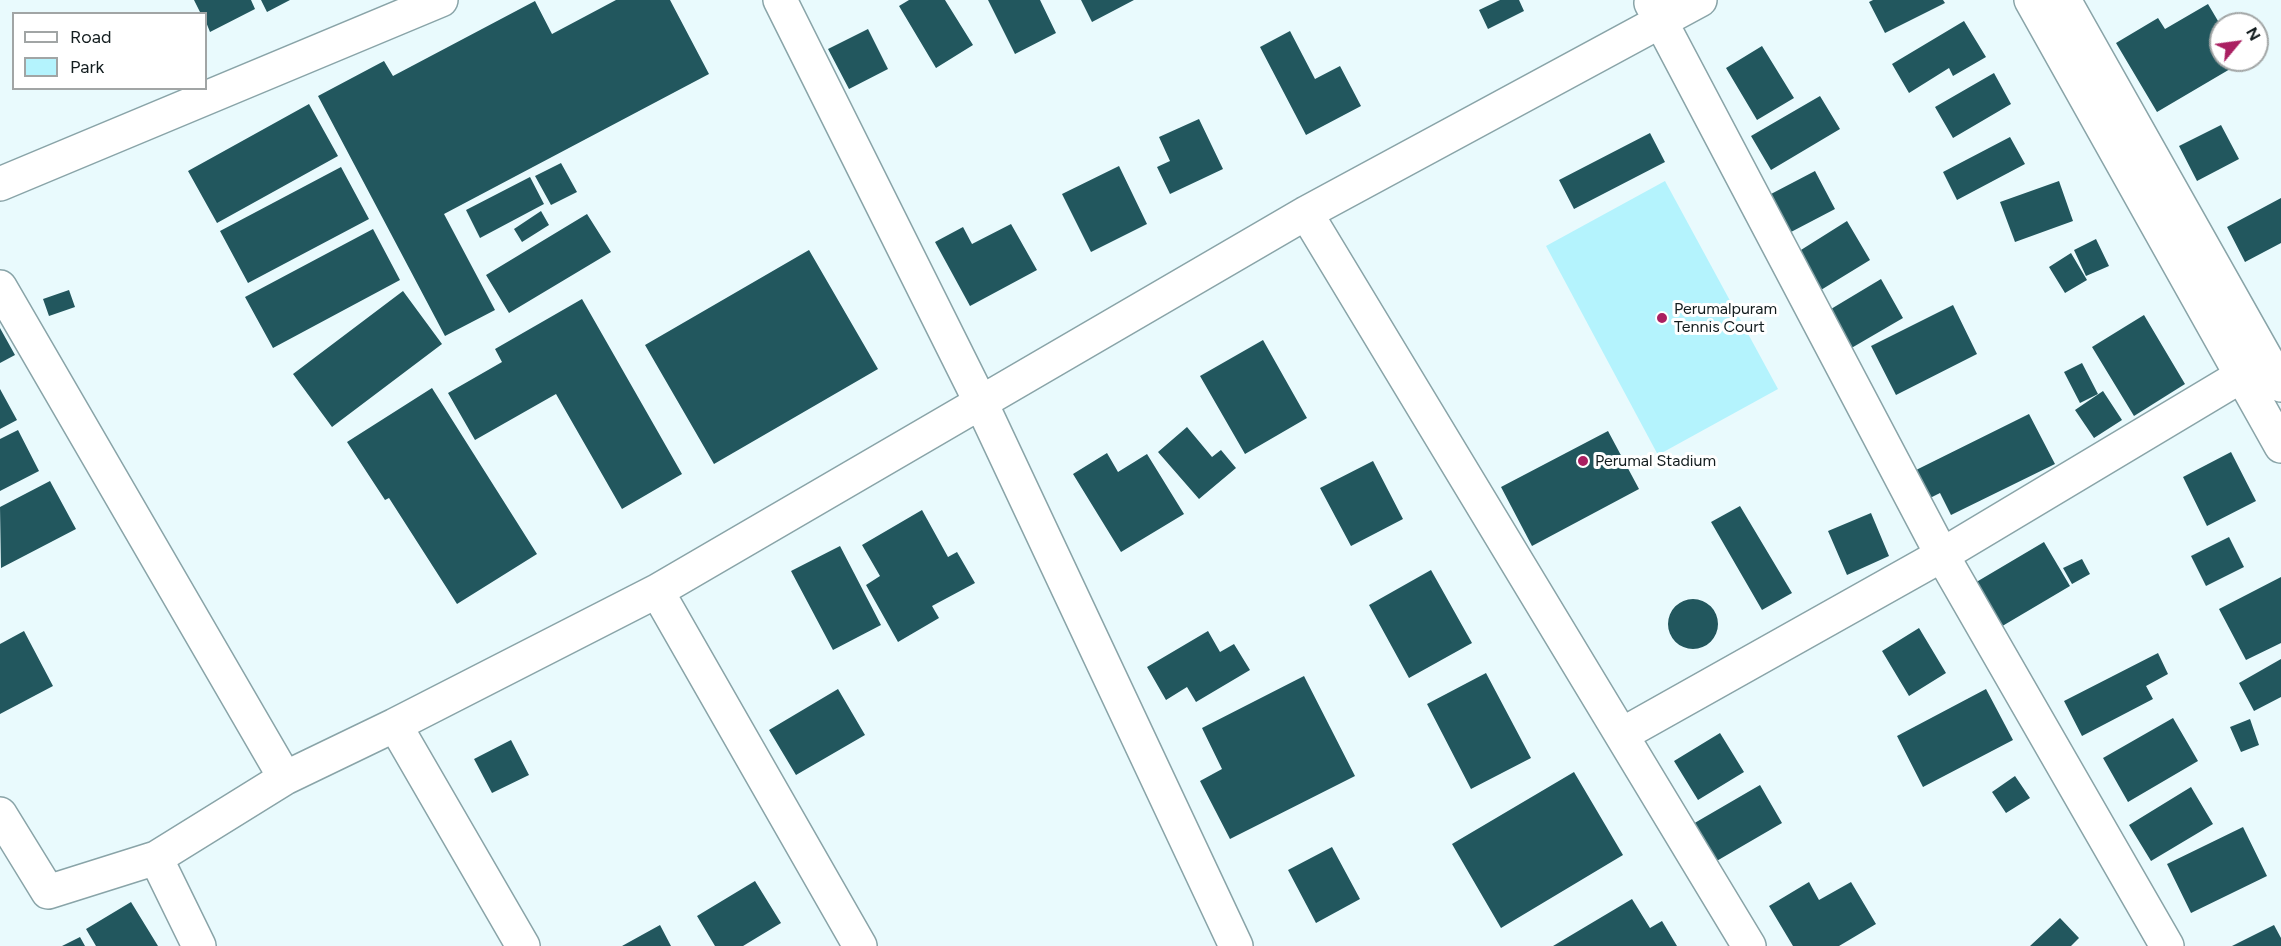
<!DOCTYPE html>
<html>
<head>
<meta charset="utf-8">
<style>
  body { margin:0 }
  #map { position:relative; width:2281px; height:946px; overflow:hidden; background:#e9fafd; font-family:Figtree,sans-serif }
  canvas { display:block }
  .legend { position:absolute; left:12px; top:12px; width:195px; height:78px; box-sizing:border-box; background:#fff; border:2px solid #a1a5a5; margin:0; padding:8px 10px; list-style:none; font-size:18px; color:#131d1f }
  .legend li { display:flex; align-items:center; gap:12px; height:30px }
  .legend b { width:30px; border:2px solid #a1a5a5 }
  .north { position:absolute; left:2209px; top:12px; width:60px; height:60px; box-sizing:border-box; background:#fff; border:2px solid #a1a5a5; border-radius:50%; rotate:61deg; font-size:16px; font-weight:700; line-height:24px; text-align:center; color:#131d1f }
  .north::after { content:''; display:block; margin:auto; width:21px; height:27px; background:#aa1f61; clip-path:polygon(50% 0,100% 100%,50% 72%,0 100%) }
</style>
</head>
<body>
<div id="map">
<canvas width="2281" height="946"></canvas>
<ul class="legend">
<li><b style="height:8px;background:#fff"></b>Road</li>
<li><b style="height:16px;background:#b4f3fd"></b>Park</li>
</ul>
<div class="north">N</div>
</div>
<script>
const ctx = document.querySelector('canvas').getContext('2d');
ctx.lineJoin = 'round';
function fillPath(path, color) {
  ctx.fillStyle = color;
  ctx.fill(path, 'evenodd');
}
function toPath(rows) {
  const path = new Path2D();
  for (const r of rows) {
    if (r.length === 3) {
      path.moveTo(r[0] + r[2], r[1]);
      path.arc(r[0], r[1], r[2], 0, 2 * Math.PI);
      continue;
    }
    path.moveTo(r[0], r[1]);
    for (let i = 2; i < r.length; i += 2) path.lineTo(r[i], r[i + 1]);
  }
  return path;
}
function stroke(path, color, width, dash) {
  ctx.strokeStyle = color;
  ctx.lineWidth = width;
  ctx.lineCap = dash ? 'butt' : 'round';
  ctx.setLineDash(dash || []);
  ctx.stroke(path);
}
function label(font, color, halo, rows, align = 'center') {
  ctx.font = font + ' Figtree,sans-serif';
  ctx.lineWidth = 6;
  ctx.setLineDash([]);
  ctx.textBaseline = 'middle';
  ctx.strokeStyle = halo;
  ctx.fillStyle = color;
  for (const [text, x, y, turn = 0] of rows) {
    ctx.save();
    ctx.translate(x, y);
    ctx.rotate((+turn || 0) * Math.PI / 180);
    ctx.textAlign = isNaN(turn) ? turn : align;
    if (halo) ctx.strokeText(text, 0, 0);
    ctx.fillText(text, 0, 0);
    ctx.restore();
  }
}
fillPath(toPath([
  [1665,181,1778,389,1658,455,1546,246]
]), '#b4f3fd');
fillPath(toPath([
  [194,0,251,0,255,9,210,32,206,22,206,14,201,14],
  [261,0,290,0,267,12],
  [616,0,670,0,709,74,444,214,495,310,445,336,318,96,384,61,393,76,535,1,552,34],
  [909,0,945,0,973,45,936,68,899,6],
  [988,0,1040,0,1056,33,1015,54],
  [1081,0,1134,0,1092,22],
  [1500,0,1519,0,1524,11,1488,29,1479,10],
  [1873,0,1943,0,1945,3,1885,33,1869,2],
  [2208,4,2221,26,2221,60,2242,62,2157,112,2116,43,2158,18,2165,29],
  [1964,21,1986,57,1953,76,1949,68,1909,93,1892,64],
  [868,29,888,69,849,89,828,49],
  [1290,31,1315,79,1340,66,1361,106,1306,135,1260,47],
  [1762,46,1794,98,1757,120,1726,68],
  [1994,73,2011,104,1953,138,1935,107],
  [1820,96,1840,129,1771,170,1751,136],
  [309,104,338,156,217,223,188,171],
  [1199,119,1223,169,1170,194,1157,167,1170,161,1159,137],
  [2221,125,2239,159,2197,181,2179,146],
  [1650,133,1665,162,1574,209,1559,180],
  [2010,137,2025,164,1957,200,1943,172],
  [561,163,577,192,551,205,535,176],
  [1119,166,1147,224,1091,252,1062,194],
  [341,167,369,219,248,283,220,231],
  [1815,171,1835,209,1791,232,1771,194],
  [530,177,544,204,480,238,466,210],
  [2059,181,2073,221,2015,242,2000,202],
  [2281,198,2281,243,2245,262,2227,227],
  [541,211,549,225,522,242,514,229],
  [587,214,611,252,509,313,486,275],
  [1847,221,1870,260,1816,293,1793,255],
  [1011,224,1037,270,970,306,935,242,963,227,972,244],
  [373,229,400,280,273,348,245,297],
  [2096,239,2109,266,2086,276,2074,250],
  [809,250,878,369,714,464,645,345],
  [2071,253,2087,280,2065,293,2049,267],
  [1881,279,1903,318,1848,350,1826,312],
  [69,290,75,307,49,316,43,299],
  [403,291,442,344,332,427,293,374],
  [582,299,682,474,622,509,556,394,475,440,448,393,502,362,495,349],
  [1953,305,1977,354,1896,395,1871,346],
  [2144,315,2185,384,2134,416,2092,347],
  [0,328,15,355,0,363],
  [1263,340,1307,418,1245,454,1200,376],
  [2082,363,2098,394,2080,403,2064,372],
  [432,388,537,554,457,604,389,498,385,500,347,442],
  [0,389,17,420,0,429],
  [2103,391,2122,420,2094,438,2075,410],
  [2029,414,2055,464,1951,515,1940,493,1926,500,1912,472],
  [1187,427,1212,457,1221,450,1236,468,1199,499,1158,452],
  [18,430,39,471,0,491,0,439],
  [1608,431,1639,489,1532,546,1501,487],
  [2231,452,2256,501,2207,526,2183,477],
  [1107,453,1118,472,1147,454,1184,514,1121,552,1073,474],
  [1373,461,1403,519,1351,546,1320,488],
  [50,481,76,529,1,568,0,507],
  [1740,506,1792,593,1762,610,1711,522],
  [922,510,948,557,957,552,975,583,932,606,939,618,898,642,866,585,880,576,862,545],
  [1871,513,1889,556,1847,575,1828,531],
  [2229,537,2244,567,2206,586,2191,556],
  [2044,542,2070,586,1999,628,1973,584],
  [840,546,881,625,833,650,791,571],
  [2082,559,2090,574,2072,584,2063,568],
  [1431,570,1472,643,1409,678,1369,605],
  [2281,577,2281,643,2246,660,2219,609],
  [1693,624,25],
  [1919,628,1946,673,1909,696,1882,651],
  [24,631,53,686,0,714,0,644],
  [1208,631,1220,652,1234,644,1250,670,1196,702,1187,687,1166,700,1147,667],
  [2158,653,2168,674,2146,686,2153,699,2082,736,2064,701],
  [2281,659,2281,697,2254,711,2239,683],
  [1486,673,1531,758,1471,789,1427,704],
  [1304,676,1355,776,1230,839,1200,781,1222,769,1202,728],
  [838,689,865,735,796,775,769,730],
  [1986,689,2013,740,1923,787,1897,736],
  [2173,718,2198,761,2128,802,2103,758],
  [2250,719,2259,745,2241,752,2230,727],
  [1720,733,1744,772,1698,800,1674,761],
  [511,740,529,775,492,793,474,759],
  [1574,772,1623,855,1501,928,1452,844],
  [2015,776,2030,798,2006,813,1992,792],
  [1760,785,1782,823,1708,866,1686,828],
  [2191,787,2213,824,2151,861,2129,825],
  [2243,827,2267,876,2191,913,2167,864],
  [1332,847,1360,899,1316,923,1288,870],
  [755,881,781,923,743,946,715,946,697,916],
  [1809,882,1819,900,1851,882,1876,924,1839,946,1793,946,1769,906],
  [1632,899,1650,928,1662,921,1677,946,1553,946],
  [131,902,158,946,96,946,86,929],
  [2060,918,2079,938,2071,946,2030,946],
  [660,925,671,946,622,946],
  [2274,925,2281,938,2281,946,2232,946],
  [80,937,85,946,62,946]
]), '#22575e');
const minor = toPath([
  [780,0,981,403,1236,946],
  [2031,0,2281,446],
  [2064,0,2281,385],
  [1651,3,1942,555,2167,946],
  [0,184,441,0],
  [1306,213,1749,946],
  [0,287,285,778],
  [1623,734,1942,555,2241,376],
  [0,814,48,892,156,858,285,778,395,725],
  [156,858,199,946],
  [523,946,395,725,657,591],
  [860,946,657,591,1306,213,1700,0]
]);
stroke(minor, '#89a4a8', 36);
stroke(minor, '#fff', 33);
for (const [x, y, r, color] of [
  [1662,318,6,"#aa1f61"],
  [1583,461,6,"#aa1f61"]
]) {
  const dot = new Path2D();
  dot.arc(x, y, r, 0, 2 * Math.PI);
  ctx.fillStyle = color;
  ctx.fill(dot);
  stroke(dot, '#fff', 2);
}
label('16px', '#131d1f', '#fff', [
  ["Perumalpuram",1674,309],
  ["Tennis Court",1674,327],
  ["Perumal Stadium",1595,461]
], 'left');
</script>
</body>
</html>
